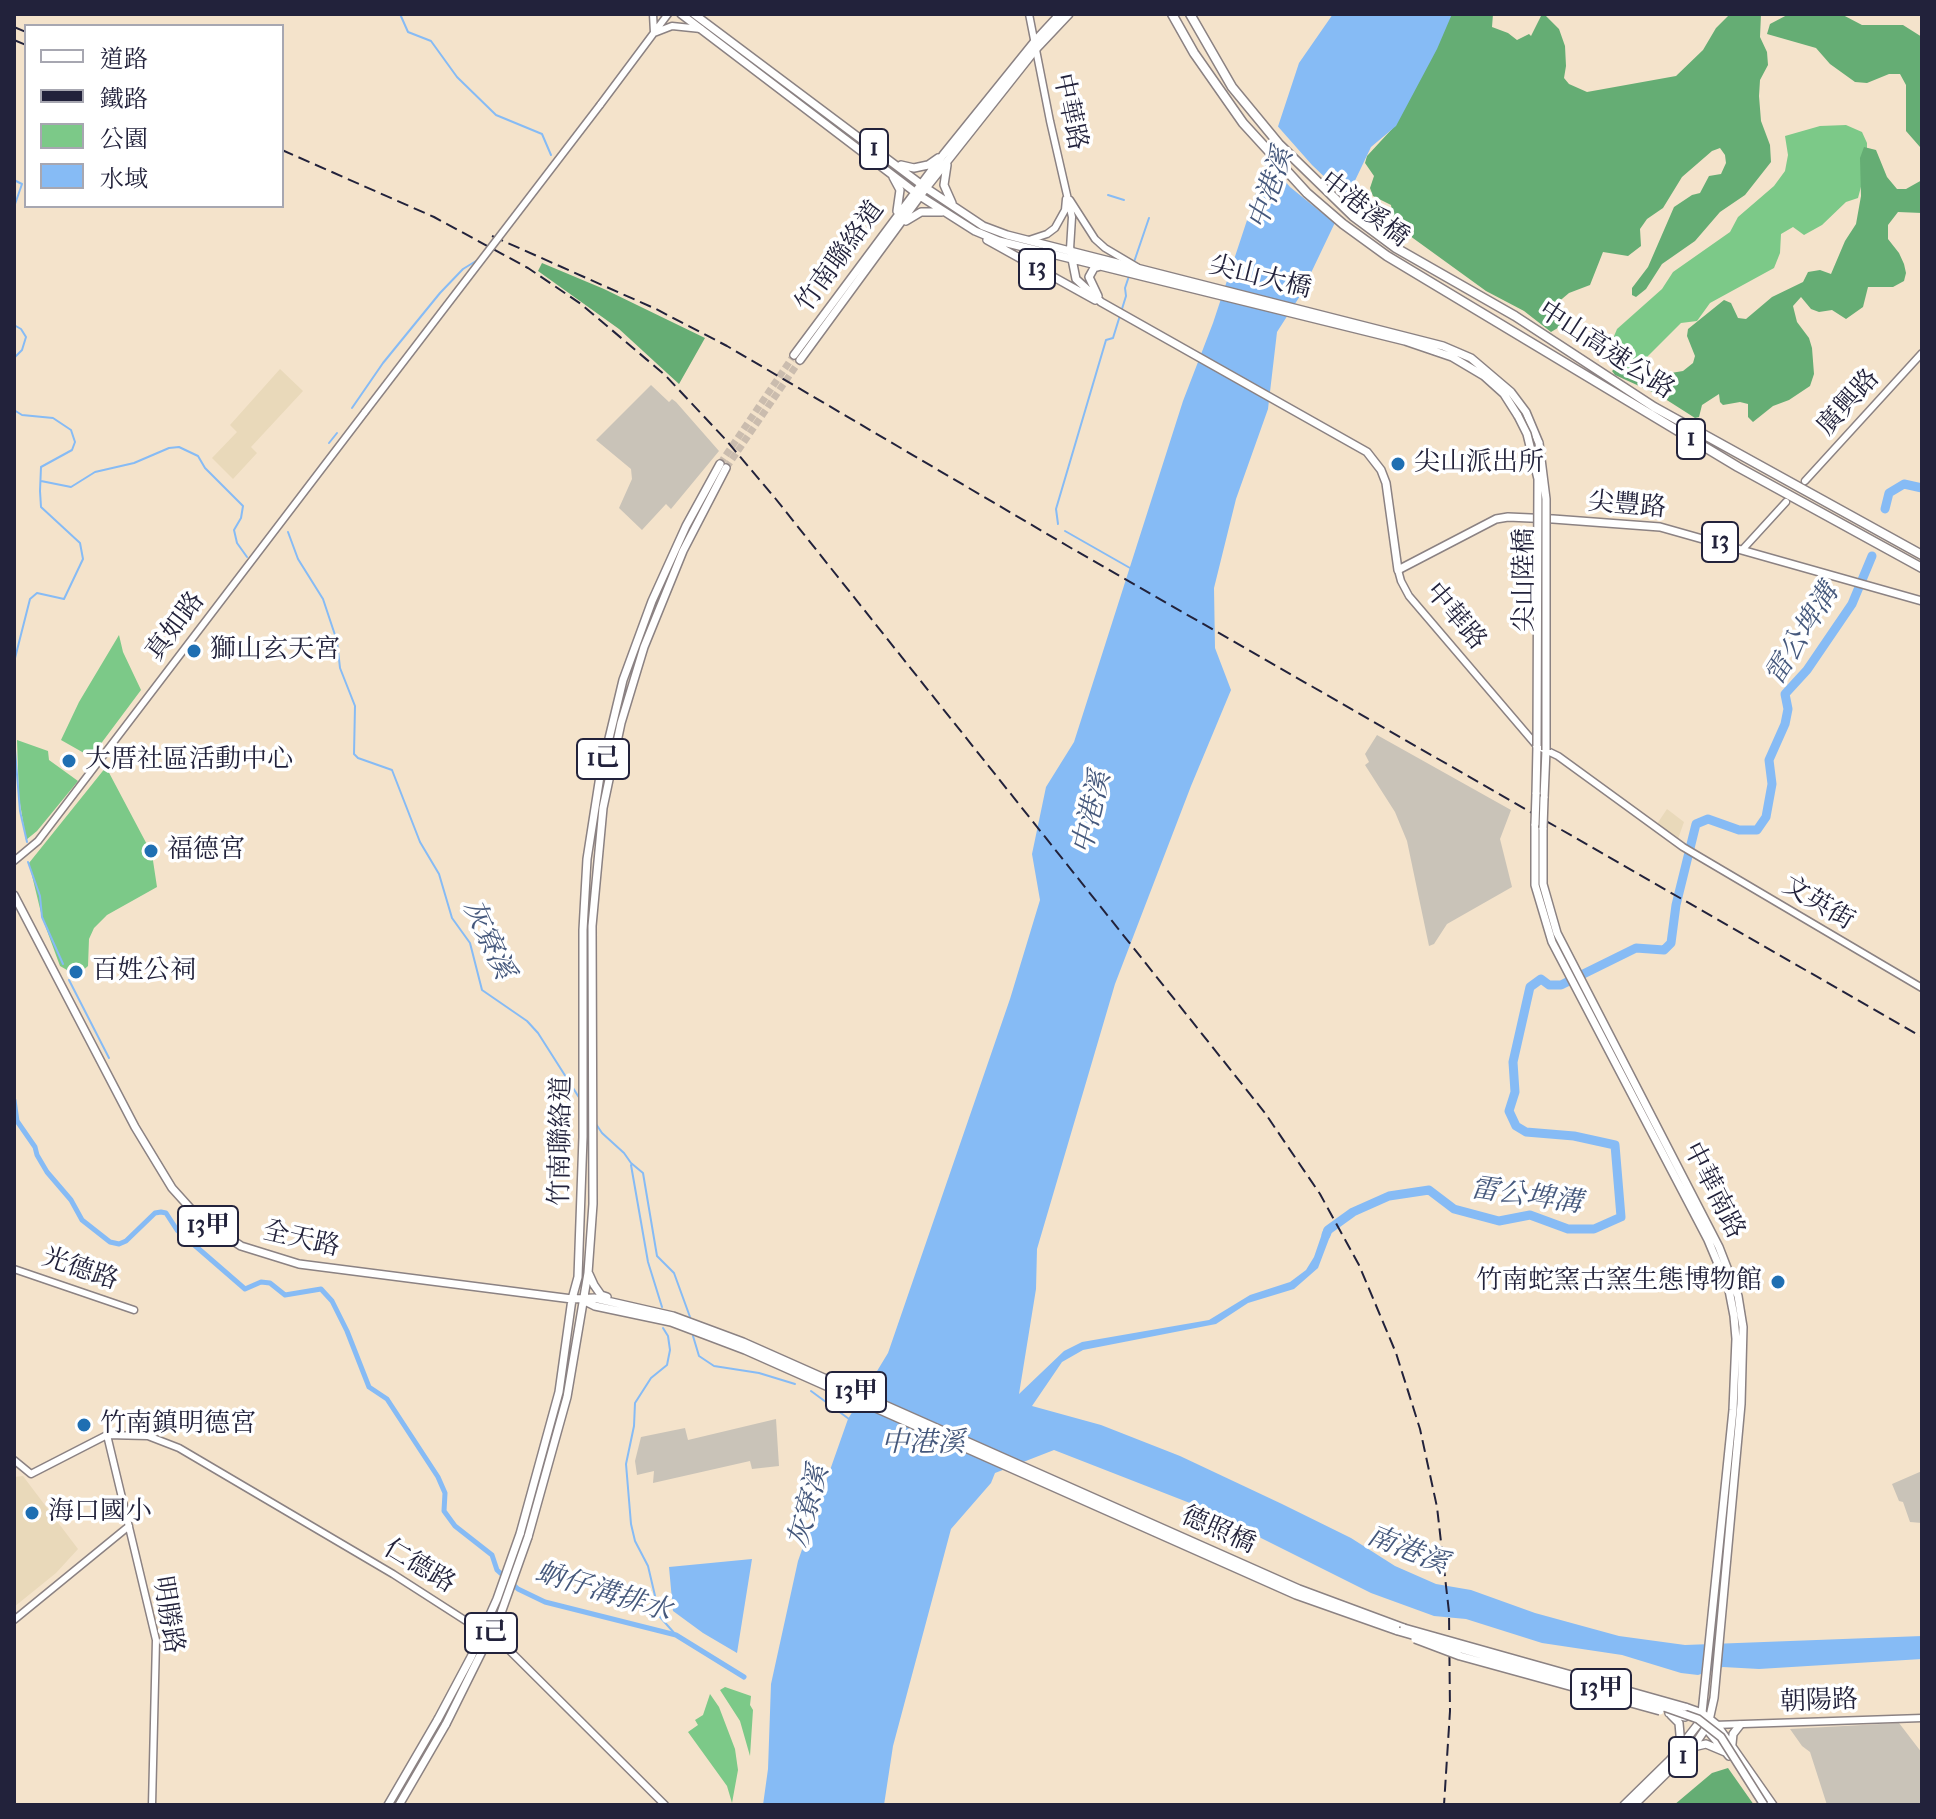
<!DOCTYPE html>
<html>
<head>
<meta charset="utf-8">
<style>
  body { margin:0 }
  #map { position:relative; width:1936px; height:1819px; overflow:hidden; background:#f4e3cb; font-family:"IM FELL French Canon","Noto Serif TC",serif }
  canvas { display:block }
  .frame { position:absolute; inset:0; border:16px solid #22223b; pointer-events:none }
  .legend { position:absolute; left:24px; top:24px; width:260px; height:184px; box-sizing:border-box; background:#fff; border:2px solid #a7a7b1; margin:0; padding:10px 14px; list-style:none; font-size:24px; color:#22223b }
  .legend li { display:flex; align-items:center; gap:16px; height:40px }
  .legend b { width:40px; border:2px solid #a7a7b1 }
</style>
</head>
<body>
<div id="map">
<canvas width="1936" height="1819"></canvas>
<div class="frame"></div>
<ul class="legend">
<li><b style="height:10px;background:#fff"></b>道路</li>
<li><b style="height:10px;background:#22223b"></b>鐵路</li>
<li><b style="height:22px;background:#7cc988"></b>公園</li>
<li><b style="height:22px;background:#86bbf5"></b>水域</li>
</ul>
</div>
<script>
const ctx = document.querySelector('canvas').getContext('2d');
ctx.lineJoin = 'round';
function fillPath(path, color) {
  ctx.fillStyle = color;
  ctx.fill(path, 'evenodd');
}
function toPath(rows) {
  const path = new Path2D();
  for (const r of rows) {
    path.moveTo(r[0], r[1]);
    for (let i = 2; i < r.length; i += 2) path.lineTo(r[i], r[i + 1]);
  }
  return path;
}
function stroke(path, color, width, dash) {
  ctx.strokeStyle = color;
  ctx.lineWidth = width;
  ctx.lineCap = dash ? 'butt' : 'round';
  ctx.setLineDash(dash || []);
  ctx.stroke(path);
}
function label(font, color, halo, rows, align = 'center') {
  ctx.font = font + ' "IM FELL French Canon","Noto Serif TC",serif';
  ctx.lineWidth = 7;
  ctx.setLineDash([]);
  ctx.textBaseline = 'middle';
  ctx.strokeStyle = halo;
  ctx.fillStyle = color;
  for (const [text, x, y, turn = 0] of rows) {
    ctx.save();
    ctx.translate(x, y);
    ctx.rotate((+turn || 0) * Math.PI / 180);
    ctx.textAlign = isNaN(turn) ? turn : align;
    if (halo) ctx.strokeText(text, 0, 0);
    ctx.fillText(text, 0, 0);
    ctx.restore();
  }
}
fillPath(toPath([
  [280,369,303,391,251,447,257,453,233,479,212,458,237,432,230,425],
  [1667,809,1684,822,1678,839,1657,824],
  [23,1476,78,1549,56,1573,14,1607,14,1477]
]), '#e9d9ba');
fillPath(toPath([
  [651,385,669,402,672,399,676,402,719,451,671,509,666,504,642,530,619,508,632,479,631,469,596,440],
  [1377,735,1511,810,1500,839,1512,887,1447,924,1434,944,1429,946,1407,841,1395,812,1365,765,1369,762,1365,754],
  [776,1419,779,1466,752,1469,750,1461,653,1483,654,1471,637,1475,635,1461,641,1437,685,1428,688,1440],
  [1922,1471,1922,1523,1910,1522,1903,1502,1899,1501,1892,1484],
  [1899,1723,1922,1753,1922,1805,1827,1805,1810,1752,1802,1746,1790,1729]
]), '#c9c3b8');
fillPath(toPath([
  [1846,125,1862,132,1867,143,1867,164,1858,198,1846,202,1822,225,1804,235,1793,227,1781,234,1780,253,1774,268,1710,303,1697,321,1681,323,1629,375,1605,358,1617,329,1662,289,1673,272,1730,232,1738,217,1774,186,1785,171,1788,155,1785,136,1820,126],
  [119,635,123,652,141,690,91,757,61,740,79,702],
  [17,740,48,751,49,760,78,781,37,831,26,840,19,797],
  [106,767,152,854,157,887,107,915,94,928,89,939,88,966,80,973,74,974,60,966,42,917,29,863],
  [725,1687,751,1696,750,1705,753,1710,750,1756,740,1721,720,1690],
  [710,1694,719,1707,735,1749,738,1770,732,1803,727,1786,688,1732,698,1725,695,1720,703,1715]
]), '#7cc988');
fillPath(toPath([
  [1447,14,1493,14,1492,27,1508,33,1517,40,1529,34,1531,36,1541,16,1546,16,1559,29,1565,46,1566,66,1564,78,1569,84,1587,92,1676,76,1703,50,1716,28,1730,14,1761,14,1760,37,1767,52,1768,65,1760,80,1759,96,1761,121,1770,145,1771,162,1745,195,1720,212,1695,241,1662,264,1646,289,1636,297,1632,295,1632,288,1648,267,1674,207,1692,195,1700,193,1709,176,1721,174,1726,163,1725,155,1720,148,1712,151,1682,177,1663,208,1647,219,1640,229,1641,246,1628,256,1603,252,1590,285,1569,293,1556,304,1553,312,1561,321,1561,326,1551,332,1524,311,1486,291,1388,220,1392,212,1391,205,1373,196,1370,188,1374,176,1365,163,1367,156,1392,129],
  [1789,14,1841,14,1862,25,1903,25,1922,37,1922,156,1920,147,1906,131,1906,85,1900,74,1889,74,1867,83,1855,82,1830,64,1816,48,1767,34,1770,24],
  [1864,147,1876,150,1887,177,1897,189,1906,189,1922,180,1922,213,1898,212,1888,225,1888,239,1899,253,1904,264,1906,273,1904,281,1893,287,1868,287,1863,307,1846,319,1832,310,1819,312,1811,309,1801,297,1793,306,1797,322,1809,338,1812,348,1814,374,1810,386,1789,400,1773,406,1753,422,1748,417,1748,404,1740,402,1723,405,1720,402,1719,394,1702,405,1699,417,1695,418,1659,395,1615,375,1612,371,1617,366,1642,379,1654,377,1664,369,1671,373,1683,371,1693,363,1695,356,1687,336,1688,329,1724,300,1731,303,1738,318,1746,319,1772,297,1803,282,1808,272,1820,270,1831,274,1845,241,1856,224,1861,196,1860,158],
  [542,263,604,289,705,338,679,384,619,329,538,271],
  [1728,1768,1754,1805,1674,1805,1712,1773]
]), '#65ad74');
fillPath(toPath([
  [1333,14,1452,14,1437,49,1396,126,1371,147,1300,296,1277,332,1268,409,1236,499,1214,588,1215,648,1231,690,1191,786,1115,984,1037,1249,1036,1289,1019,1394,1064,1351,1082,1342,1209,1320,1250,1295,1290,1282,1306,1270,1314,1257,1324,1228,1330,1225,1332,1231,1318,1268,1294,1289,1248,1303,1216,1324,1083,1350,1062,1362,1032,1406,1101,1425,1180,1456,1282,1504,1351,1538,1395,1566,1436,1584,1471,1590,1535,1613,1619,1636,1685,1645,1922,1636,1922,1659,1759,1669,1723,1667,1698,1675,1681,1673,1622,1655,1542,1643,1466,1619,1434,1616,1371,1593,1195,1505,1054,1450,995,1473,991,1483,951,1529,893,1746,884,1805,763,1805,768,1769,771,1684,798,1561,848,1419,888,1353,1010,999,1040,900,1032,854,1046,787,1074,742,1183,401,1213,323,1299,63],
  [752,1559,737,1653,703,1633,673,1611,669,1567]
]), '#86bbf5');
fillPath(toPath([
  [1274,122,1312,165,1350,201,1338,226,1290,187,1262,154]
]), '#f4e3cb');
stroke(toPath([
  [400,14,408,32,431,41,457,77,496,115,542,134,551,155],
  [14,180,22,184,14,207],
  [1108,195,1124,200],
  [1134,262,1149,218],
  [14,325,21,329,26,337,22,350,14,358],
  [352,408,383,363,440,293,463,269,476,261],
  [14,410,22,415,53,418,71,430,75,442,72,450,41,467,40,491,41,507,80,543,83,559,64,599,37,593,30,599,14,662],
  [329,443,337,433],
  [41,481,71,487,95,472,134,463,169,448,179,447,198,456,205,468,243,506,241,518,234,530,237,543,247,557],
  [1058,524,1056,509,1106,340,1113,338,1126,296,1125,288,1129,276],
  [1065,531,1130,568],
  [288,532,298,559,323,599,337,641,340,668,355,706,354,754,358,758,392,770,420,842,439,874,452,918,470,943,482,990,527,1021,538,1033,580,1099],
  [14,738,20,811,27,842],
  [28,862,40,896,42,917,63,964],
  [69,980,109,1058],
  [596,1124,602,1133,624,1153,631,1163,643,1173,657,1256,674,1273,690,1317],
  [631,1165,648,1262,662,1307],
  [663,1328,668,1336,670,1350,667,1365,651,1378,635,1403,634,1426,626,1464,631,1524,635,1541,648,1566,660,1617,676,1635],
  [693,1336,699,1356,714,1366,759,1373,795,1384],
  [811,1391,849,1419]
]), '#86bbf5', 2);
stroke(toPath([
  [14,1100,17,1121,35,1147,37,1155,47,1172,71,1200,82,1220,110,1242,119,1244,126,1241,155,1213,161,1212,166,1213,177,1230,245,1289,261,1282,270,1283,285,1295,321,1289,332,1301,347,1331,369,1387,387,1399,438,1477,445,1493,444,1511,455,1526,492,1555,497,1570,518,1589,545,1602,676,1635,744,1677]
]), '#86bbf5', 5);
stroke(toPath([
  [1885,509,1889,493,1904,484,1922,488],
  [1326,1235,1328,1230,1353,1212,1389,1196,1429,1190,1454,1209,1499,1221,1530,1215,1568,1229,1594,1229,1621,1217,1615,1145,1574,1136,1526,1132,1516,1126,1509,1111,1515,1092,1513,1062,1530,987,1541,979,1549,985,1561,985,1636,948,1664,950,1671,943,1676,905,1696,824,1708,819,1739,830,1757,830,1766,817,1772,784,1769,760,1785,724,1788,709,1785,694,1807,670,1852,604,1872,556]
]), '#86bbf5', 9);
stroke(toPath([
  [720,464,794,355],
  [726,468,800,360]
]), '#cabcae', 7, [7, 3.5]);
const minor = toPath([
  [653,14,654,33,672,26,701,29],
  [1029,14,1050,121,1072,217,1070,249],
  [600,105,668,14],
  [1070,200,1095,239,1105,248,1137,267],
  [1029,240,1047,234,1055,228,1065,210,1066,199],
  [1805,481,1922,353],
  [1743,549,1786,502],
  [1398,570,1401,581,1409,596,1537,746,1558,756,1683,847,1922,988],
  [14,861,38,841,365,412],
  [14,1269,134,1310],
  [107,1435,156,1640,152,1805],
  [14,1460,31,1474,107,1435,148,1436,179,1448,393,1574,505,1646,665,1805],
  [14,1620,129,1526],
  [1714,1725,1922,1718]
]);
const major = toPath([
  [681,14,920,196,975,231,999,241,1405,341,1452,357,1484,376,1504,394,1518,416],
  [694,14,926,188,983,226,1007,235,1443,346,1471,358,1511,392,1526,412,1539,443],
  [901,165,914,168,928,165,938,158],
  [947,165,944,185,952,203],
  [893,177,900,190,897,211],
  [906,221,921,212,942,212],
  [987,240,1095,300],
  [1070,249,1076,279,1101,302,1367,452,1381,470,1386,483,1398,570,1496,519,1508,517,1553,519,1660,527,1922,601],
  [1098,296,1089,277,1094,268,1101,266],
  [794,355,943,155,1035,41,1060,14],
  [800,360,926,188,1036,49,1069,14],
  [1536,794,1537,746],
  [1544,798,1546,750],
  [1535,824,1535,885,1552,942,1708,1240,1729,1290,1734,1316,1736,1339,1733,1410,1702,1713,1699,1723,1670,1760,1624,1805],
  [1543,828,1543,884,1557,933,1719,1247,1738,1296,1743,1327,1741,1404,1714,1698,1708,1725,1693,1747,1634,1805],
  [14,895,135,1127,172,1188,200,1219,241,1246,299,1264,572,1299,594,1298,673,1316,743,1342,1299,1589,1404,1628],
  [589,1274,594,1285,601,1295,607,1297],
  [585,1301,595,1306,671,1322,745,1350,1296,1595,1398,1631],
  [520,1534,559,1392,572,1299,578,1277,583,1137,583,930,587,859,600,776,623,680,652,601,686,526,720,464],
  [528,1537,567,1397,588,1273,593,1204,592,926,603,808,621,723,644,647,683,551,726,468],
  [1685,1707,1702,1713,1717,1725,1773,1805],
  [1669,1713,1685,1717],
  [1671,1715,1679,1723,1681,1746],
  [1709,1732,1729,1756],
  [1732,1744,1733,1734,1740,1725],
  [1693,1747,1706,1744,1725,1752],
  [388,1805,438,1719],
  [399,1805,446,1724]
]);
const highway = toPath([
  [1172,14,1194,53,1243,123,1307,193,1343,224,1387,256,1738,467,1922,568],
  [1190,14,1232,87,1279,144,1353,216,1396,248,1515,316,1654,407,1922,555]
]);
stroke(minor, '#8b8283', 9);
stroke(major, '#8b8283', 10);
stroke(highway, '#8b8283', 11);
stroke(minor, '#fff', 6);
stroke(major, '#fff', 7);
stroke(highway, '#fff', 8);
stroke(toPath([
  [14,27,26,32],
  [14,40,26,45],
  [282,150,434,217,528,268,581,304,665,375,726,440,775,498,1265,1113,1320,1194,1359,1265,1396,1353,1420,1429,1437,1507,1449,1612,1450,1711,1444,1805],
  [492,236,656,309,727,346,1071,548,1922,1037]
]), '#22223b', 2, [12, 6]);
const minorBridge = toPath([
  [365,412,600,105]
]);
const majorBridge = toPath([
  [1518,416,1527,434,1538,479,1537,746],
  [1539,443,1546,499,1546,750],
  [1535,824,1536,794],
  [1543,828,1544,798],
  [1404,1628,1685,1707],
  [1398,1631,1664,1707,1698,1719,1721,1737,1764,1805],
  [1415,1639,1460,1656,1660,1711],
  [438,1719,471,1657,497,1599,520,1534],
  [446,1724,501,1613,528,1537]
]);
stroke(minorBridge, '#8b8283', 9, []);
stroke(majorBridge, '#8b8283', 10, []);
stroke(minorBridge, '#fff', 6);
stroke(majorBridge, '#fff', 7);
for (const [x, y, r, color] of [
  [1398,464,8,"#1f6fb2"],
  [194,651,8,"#1f6fb2"],
  [69,761,8,"#1f6fb2"],
  [151,851,8,"#1f6fb2"],
  [76,972,8,"#1f6fb2"],
  [1778,1282,8,"#1f6fb2"],
  [84,1425,8,"#1f6fb2"],
  [32,1513,8,"#1f6fb2"]
]) {
  const dot = new Path2D();
  dot.arc(x, y, r, 0, 2 * Math.PI);
  ctx.fillStyle = color;
  ctx.fill(dot);
  stroke(dot, '#fff', 3);
}
for (const [x, y, w] of [
  [874,149,28],
  [1037,269,36],
  [1691,439,28],
  [1720,542,36],
  [603,759,52],
  [208,1226,60],
  [856,1392,60],
  [491,1633,52],
  [1601,1689,60],
  [1683,1757,28]
]) {
  const box = new Path2D();
  box.roundRect(x - w / 2, y - 20, w, 40, 6);
  ctx.fillStyle = '#fff';
  ctx.fill(box);
  stroke(box, '#22223b', 2);
}
label('bold 24px', '#22223b', null, [
  ["1",874,149],
  ["13",1037,269],
  ["1",1691,439],
  ["13",1720,542],
  ["1己",603,759],
  ["13甲",208,1226],
  ["13甲",856,1392],
  ["1己",491,1633],
  ["13甲",1601,1689],
  ["1",1683,1757]
]);
label('26px', '#22223b', '#fff', [
  ["中華路",1069,112,78],
  ["中港溪橋",1364,210,38],
  ["竹南聯絡道",841,257,-54],
  ["尖山大橋",1260,278,14],
  ["中山高速公路",1606,351,33],
  ["廣興路",1849,403,-48],
  ["尖豐路",1627,506,5],
  ["尖山陸橋",1526,580,-90],
  ["中華路",1455,617,50],
  ["真如路",176,627,-53],
  ["文英街",1818,904,31],
  ["竹南聯絡道",562,1141,-89],
  ["中華南路",1713,1191,63],
  ["全天路",301,1240,13],
  ["光德路",80,1270,19],
  ["德照橋",1218,1531,24],
  ["仁德路",419,1567,31],
  ["明勝路",167,1615,81],
  ["朝陽路",1819,1702,-2]
]);
label('26px', '#22223b', '#fff', [
  ["尖山派出所",1414,464],
  ["獅山玄天宮",210,651],
  ["大厝社區活動中心",85,761],
  ["福德宮",167,851],
  ["百姓公祠",92,972],
  ["竹南蛇窯古窯生態博物館",1762,1282,"right"],
  ["竹南鎮明德宮",100,1425],
  ["海口國小",48,1513]
], 'left');
label('italic 28px', '#45587c', '#fff', [
  ["中港溪",1272,189,-71],
  ["雷公埤溝",1803,635,-58],
  ["中港溪",1093,813,-77],
  ["灰寮溪",487,940,65],
  ["雷公埤溝",1526,1197,8],
  ["中港溪",923,1444],
  ["灰寮溪",810,1507,-75],
  ["南港溪",1407,1551,22],
  ["蚋仔溝排水",603,1593,17]
]);
</script>
</body>
</html>
